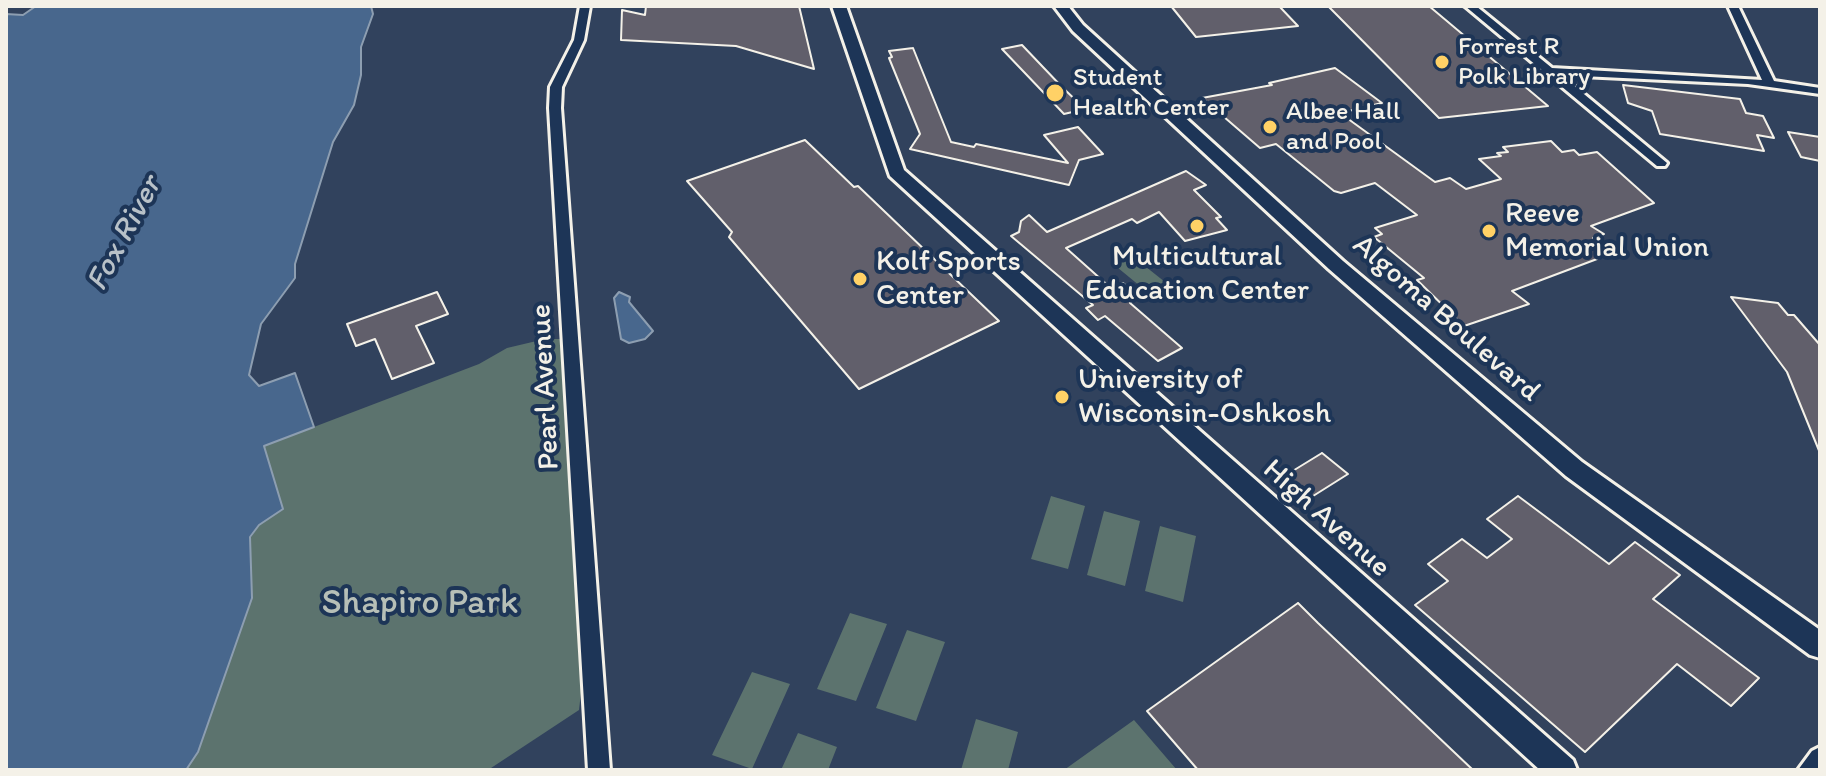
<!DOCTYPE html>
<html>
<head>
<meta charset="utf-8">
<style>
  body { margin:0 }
  #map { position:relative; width:1826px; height:776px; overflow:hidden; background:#31425d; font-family:Itim,sans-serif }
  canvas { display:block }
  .frame { position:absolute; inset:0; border:8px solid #f4f1e8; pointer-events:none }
</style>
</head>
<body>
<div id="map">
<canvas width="1826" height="776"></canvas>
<div class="frame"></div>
</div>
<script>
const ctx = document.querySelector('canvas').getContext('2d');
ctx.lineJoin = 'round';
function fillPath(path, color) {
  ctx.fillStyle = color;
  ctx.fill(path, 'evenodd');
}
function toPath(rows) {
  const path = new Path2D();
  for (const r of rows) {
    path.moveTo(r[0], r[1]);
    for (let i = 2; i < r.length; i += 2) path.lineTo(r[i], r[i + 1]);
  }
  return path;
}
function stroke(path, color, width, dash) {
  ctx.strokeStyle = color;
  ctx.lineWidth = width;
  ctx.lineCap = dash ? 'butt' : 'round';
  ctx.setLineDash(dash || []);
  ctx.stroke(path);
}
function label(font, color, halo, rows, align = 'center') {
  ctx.font = font + ' Itim,sans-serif';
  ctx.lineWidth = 8;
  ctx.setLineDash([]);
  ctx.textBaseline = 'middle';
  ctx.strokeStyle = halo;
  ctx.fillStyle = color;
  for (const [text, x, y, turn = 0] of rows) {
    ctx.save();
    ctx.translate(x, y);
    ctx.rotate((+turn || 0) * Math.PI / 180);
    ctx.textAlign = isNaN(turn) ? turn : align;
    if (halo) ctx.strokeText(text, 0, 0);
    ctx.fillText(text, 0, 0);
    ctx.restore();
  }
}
fillPath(toPath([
  [1131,255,1165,282,1146,291,1112,263],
  [545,339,571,339,588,632,579,710,488,770,186,770,198,752,251,537,259,525,283,509,264,446,479,364,507,348],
  [1051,496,1085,506,1068,569,1031,559],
  [1104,511,1140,521,1125,586,1087,575],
  [1160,526,1196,536,1183,602,1145,591],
  [850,613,887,624,856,701,817,689],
  [907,630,945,642,916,721,876,708],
  [752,672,790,684,752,769,712,755],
  [976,719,1018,732,1008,770,961,770],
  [1134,720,1177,770,1064,770],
  [798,733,837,747,828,770,781,770]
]), '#5c736e');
const water = toPath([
  [36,6,371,6,373,14,361,47,361,75,354,105,333,142,295,264,295,278,261,324,249,375,259,386,295,373,314,427,264,446,283,509,259,525,250,537,252,598,198,752,186,770,6,770,6,14,23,15,36,6],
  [619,292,630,297,629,302,653,331,645,339,629,343,621,339,614,298,619,292]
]);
fillPath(water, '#48678d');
stroke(water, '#8d9eb1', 2);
const building = toPath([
  [646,6,799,6,814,69,736,46,621,40,622,10,645,15,646,6],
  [1171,6,1279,6,1298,26,1196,37,1171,6],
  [1328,6,1429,6,1548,106,1439,118,1328,6],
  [1022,45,1062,87,1085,109,1064,114,1002,49,1022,45],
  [913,48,951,142,974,147,976,144,1068,163,1044,135,1078,127,1103,154,1079,160,1069,185,910,149,920,134,889,58,892,57,889,51,913,48],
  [1335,68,1382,103,1340,113,1435,182,1450,178,1466,189,1501,179,1479,159,1501,156,1497,153,1508,152,1503,147,1551,141,1562,152,1574,150,1579,155,1597,152,1654,203,1591,226,1604,234,1593,238,1613,253,1512,291,1529,304,1464,326,1417,280,1424,278,1374,237,1382,234,1375,228,1417,215,1375,183,1341,193,1334,191,1276,144,1260,148,1202,98,1272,85,1269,83,1335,68],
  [1623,85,1740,99,1746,113,1763,116,1774,138,1757,135,1764,151,1660,134,1652,111,1628,103,1623,85],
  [1788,132,1820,137,1820,161,1801,157,1788,132],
  [805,140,854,187,858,186,999,321,859,389,729,237,732,232,687,181,805,140],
  [1186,171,1206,185,1194,190,1221,217,1216,218,1227,230,1185,241,1159,212,1137,223,1132,219,1066,248,1112,289,1123,283,1140,297,1130,303,1182,348,1158,361,1105,316,1098,320,1086,308,1093,305,1011,236,1019,232,1021,221,1029,215,1047,232,1186,171],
  [437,292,448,314,416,326,434,363,392,379,375,339,356,346,347,324,437,292],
  [1731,297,1778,303,1788,315,1794,315,1820,345,1820,453,1787,372,1731,297],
  [1322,453,1348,474,1302,503,1278,480,1322,453],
  [1518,496,1609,564,1635,542,1680,575,1653,599,1759,678,1731,706,1677,664,1585,752,1415,605,1448,581,1428,564,1462,539,1487,558,1512,539,1487,519,1518,496],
  [1298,603,1318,623,1473,770,1198,770,1147,711,1298,603]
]);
fillPath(building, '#615f6b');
stroke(building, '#f4f1e8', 2);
const minor = toPath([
  [580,6,590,6,584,40,562,87,561,108,610,770,588,770,549,108,550,87,574,40,580,6],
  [1465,6,1476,6,1552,68,1762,80,1728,6,1738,6,1774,81,1820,88,1820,94,1748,84,1561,75,1667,163,1665,166,1657,166,1465,6],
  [1820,747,1820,770,1798,770,1812,751,1820,747]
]);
const secondary = toPath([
  [832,6,846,6,904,170,1573,760,1577,770,1540,770,890,176,832,6],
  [1054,6,1068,6,1083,25,1343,261,1582,462,1820,630,1820,658,1810,655,1566,476,1329,269,1073,31,1054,6]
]);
stroke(minor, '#f4f1e8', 6);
stroke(secondary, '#f4f1e8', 6);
fillPath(minor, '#1d3557');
fillPath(secondary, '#1d3557');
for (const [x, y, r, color] of [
  [1442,62,8,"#ffd166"],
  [1055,93,10,"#ffd166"],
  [1270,127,8,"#ffd166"],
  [1197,226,8,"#ffd166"],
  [1489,231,8,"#ffd166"],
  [860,279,8,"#ffd166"],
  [1062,397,8,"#ffd166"]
]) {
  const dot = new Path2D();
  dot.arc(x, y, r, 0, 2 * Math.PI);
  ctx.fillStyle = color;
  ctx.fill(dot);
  stroke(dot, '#1d3557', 3);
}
label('26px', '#f4f1e8', '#1d3557', [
  ["Forrest R",1458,47],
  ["Polk Library",1458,77],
  ["Student",1073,78],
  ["Health Center",1073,108],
  ["Albee Hall",1286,112],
  ["and Pool",1286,142]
], 'left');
label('30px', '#f4f1e8', '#1d3557', [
  ["Reeve",1505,214],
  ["Memorial Union",1505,248],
  ["Multicultural",1197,257,"center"],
  ["Education Center",1197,291,"center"],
  ["Kolf Sports",876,262],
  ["Center",876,296],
  ["University of",1078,380],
  ["Wisconsin-Oshkosh",1078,414]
], 'left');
label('30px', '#f4f1e8', '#1d3557', [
  ["Algoma Boulevard",1446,319,41],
  ["Pearl Avenue",546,387,-93],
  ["High Avenue",1326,519,42]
]);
label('italic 32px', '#b8c1c8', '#1d3557', [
  ["Fox River",125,234,-62]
]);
label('36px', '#b7bfb7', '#1d3557', [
  ["Shapiro Park",420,604]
]);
</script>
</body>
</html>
